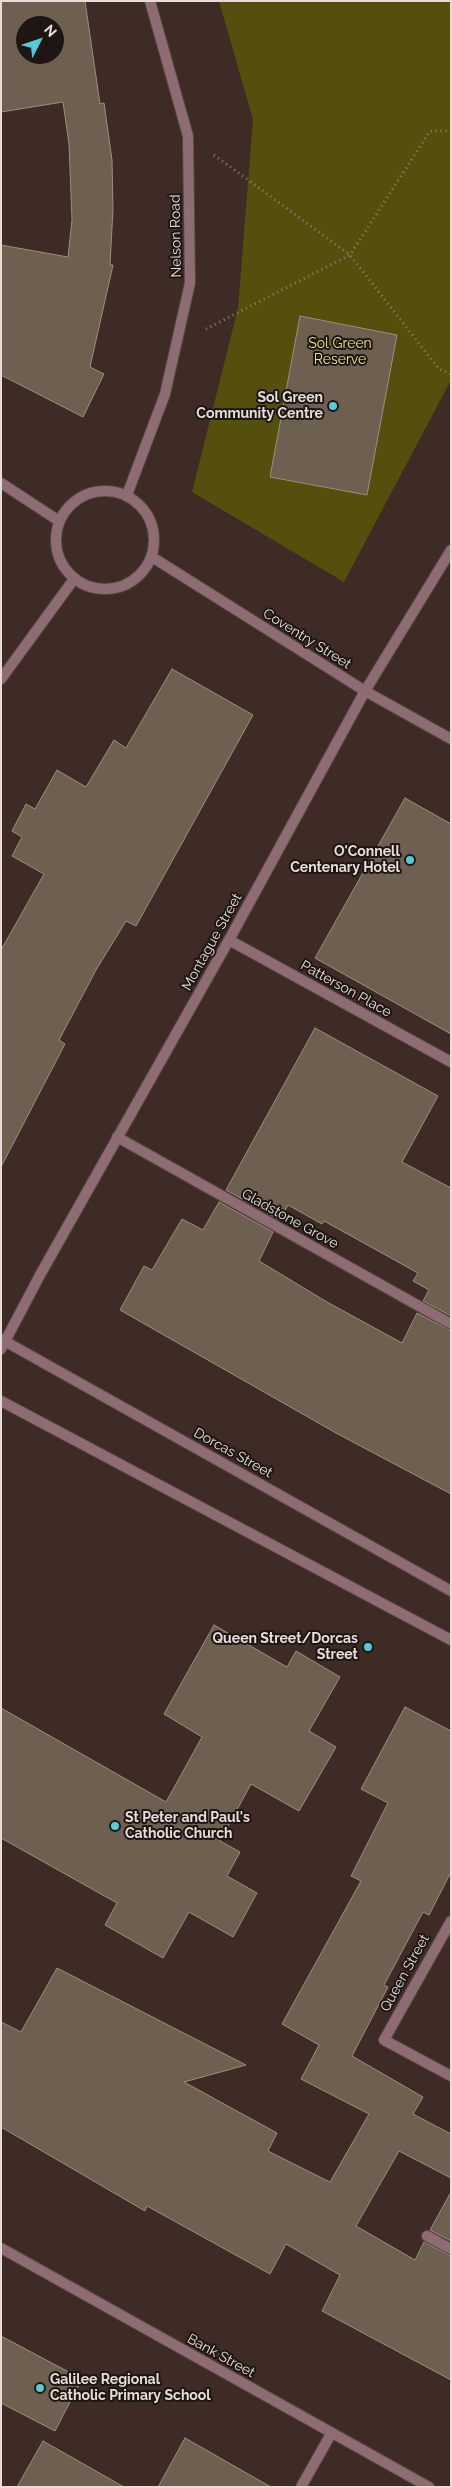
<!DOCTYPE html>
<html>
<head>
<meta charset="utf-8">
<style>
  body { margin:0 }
  #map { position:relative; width:452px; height:2488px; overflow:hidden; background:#3e2b25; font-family:Raleway,sans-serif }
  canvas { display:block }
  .frame { position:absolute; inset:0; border:2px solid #e9dcd8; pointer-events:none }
  .north { position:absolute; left:15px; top:15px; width:50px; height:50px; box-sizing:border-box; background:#1e1613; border:1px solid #6f6562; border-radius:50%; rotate:49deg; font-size:14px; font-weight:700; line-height:20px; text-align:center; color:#e9dcd8 }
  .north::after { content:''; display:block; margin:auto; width:18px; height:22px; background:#52cbd9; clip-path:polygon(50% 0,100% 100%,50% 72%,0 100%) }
</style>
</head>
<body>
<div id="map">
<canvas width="452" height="2488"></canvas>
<div class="frame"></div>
<div class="north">N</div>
</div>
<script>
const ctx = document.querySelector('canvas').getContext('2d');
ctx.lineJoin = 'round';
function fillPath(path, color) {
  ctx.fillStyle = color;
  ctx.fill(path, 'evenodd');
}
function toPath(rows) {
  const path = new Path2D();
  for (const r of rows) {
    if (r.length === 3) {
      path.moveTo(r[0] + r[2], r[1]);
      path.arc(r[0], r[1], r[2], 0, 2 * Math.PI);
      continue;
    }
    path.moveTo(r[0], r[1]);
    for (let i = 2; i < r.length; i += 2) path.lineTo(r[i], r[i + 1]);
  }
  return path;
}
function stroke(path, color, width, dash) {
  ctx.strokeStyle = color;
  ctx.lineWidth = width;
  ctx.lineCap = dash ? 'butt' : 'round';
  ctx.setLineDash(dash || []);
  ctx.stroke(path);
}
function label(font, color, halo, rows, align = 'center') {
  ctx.font = font + ' Raleway,sans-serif';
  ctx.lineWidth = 4;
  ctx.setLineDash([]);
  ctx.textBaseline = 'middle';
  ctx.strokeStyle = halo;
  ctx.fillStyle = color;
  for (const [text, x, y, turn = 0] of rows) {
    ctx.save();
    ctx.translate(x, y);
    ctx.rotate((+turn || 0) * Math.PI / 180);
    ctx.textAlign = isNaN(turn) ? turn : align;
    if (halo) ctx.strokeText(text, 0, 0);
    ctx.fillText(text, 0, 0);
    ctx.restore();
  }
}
fillPath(toPath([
  [219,1,451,1,451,380,344,582,192,492,238,308,253,120]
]), '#544f0c');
const building = toPath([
  [1,1,85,1,100,104,104,103,112,160,113,209,110,265,113,265,90,367,104,374,83,417,1,375,1,245,68,257,72,220,69,144,63,102,1,112,1,1],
  [25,25,55,25,55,55,25,55,25,25],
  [300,316,397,335,367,495,270,477,300,316],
  [172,669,253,715,136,926,126,921,96,970,59,1040,65,1044,1,1167,1,950,44,874,12,856,22,837,12,831,26,804,35,809,57,770,86,787,114,740,126,748,172,669],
  [405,798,451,824,451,1034,315,958,405,798],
  [315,1028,438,1096,402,1162,451,1188,451,1316,423,1301,429,1290,413,1281,418,1273,324,1221,322,1224,288,1205,280,1220,226,1190,315,1028],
  [219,1202,273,1232,259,1261,327,1302,402,1343,417,1313,451,1331,451,1494,336,1433,120,1310,144,1266,152,1270,182,1219,203,1230,219,1202],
  [214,1625,287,1667,296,1651,340,1677,309,1731,336,1747,299,1811,251,1784,220,1841,240,1852,227,1876,257,1893,233,1937,189,1912,163,1958,105,1925,117,1903,1,1838,1,1708,166,1802,202,1737,164,1714,214,1625],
  [405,1707,451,1731,451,1872,429,1915,423,1912,384,1985,388,1987,352,2056,423,2097,413,2114,451,2134,451,2178,399,2151,356,2226,415,2260,424,2242,451,2256,451,2380,322,2311,340,2275,286,2244,270,2274,147,2206,145,2211,1,2127,1,2022,21,2032,57,1968,246,2065,184,2082,277,2133,268,2151,330,2182,369,2114,301,2079,319,2045,282,2024,361,1881,351,1876,388,1803,361,1789,405,1707],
  [451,2192,451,2241,430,2230,451,2192],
  [1,2336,82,2379,55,2431,1,2403,1,2336],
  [185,2438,271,2487,158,2487,185,2438],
  [43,2441,124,2487,17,2487,43,2441]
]);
fillPath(building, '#6e6050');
stroke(building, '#9d8e7d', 1);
const service = toPath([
  [427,2236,451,2249],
  [301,2487,331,2434]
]);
const minor = toPath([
  [1,483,59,521],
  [105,540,49],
  [127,495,165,394,190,283,188,136,150,1],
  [152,557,365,691,451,739],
  [1,679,74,579],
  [229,940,451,1062],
  [117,1137,451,1324],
  [1,1349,40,1275,229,940,365,691,451,550],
  [451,1921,384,2040,451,2076],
  [1,2248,429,2487]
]);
const tertiary = toPath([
  [1,1339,451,1591],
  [1,1401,451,1640]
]);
stroke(service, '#594742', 12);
stroke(minor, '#594742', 12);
stroke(tertiary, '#594742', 12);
stroke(toPath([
  [214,155,350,255,439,369,451,374],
  [206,329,350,255,430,131,451,131]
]), '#8f7f7a', 3, [1, 4]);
stroke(service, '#8e6c74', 10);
stroke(minor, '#8e6c74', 10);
stroke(tertiary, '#8e6c74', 10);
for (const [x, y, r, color] of [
  [333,406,5,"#52cbd9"],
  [410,860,5,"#52cbd9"],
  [368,1647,5,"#52cbd9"],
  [115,1826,5,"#52cbd9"],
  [40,2388,5,"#52cbd9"]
]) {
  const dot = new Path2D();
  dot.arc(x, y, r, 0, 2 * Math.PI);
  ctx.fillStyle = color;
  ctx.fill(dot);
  stroke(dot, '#1e1613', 2);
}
label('14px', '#e9dcd8', '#1e1613', [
  ["Nelson Road",176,236,-91],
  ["Coventry Street",307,639,32],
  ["Montague Street",212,942,-61],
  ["Patterson Place",346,989,29],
  ["Gladstone Grove",290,1219,29],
  ["Dorcas Street",233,1453,29],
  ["Queen Street",405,1973,-61],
  ["Bank Street",221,2356,29]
]);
label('14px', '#eee57a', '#1e1613', [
  ["Sol Green",340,344],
  ["Reserve",340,360]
]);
label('bold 14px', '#e9dcd8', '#1e1613', [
  ["Sol Green",323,398],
  ["Community Centre",323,414],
  ["O'Connell",400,852],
  ["Centenary Hotel",400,868],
  ["Queen Street/Dorcas",358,1639],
  ["Street",358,1655],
  ["St Peter and Paul's",125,1818,"left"],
  ["Catholic Church",125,1834,"left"],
  ["Galilee Regional",50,2380,"left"],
  ["Catholic Primary School",50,2396,"left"]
], 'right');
</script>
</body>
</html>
